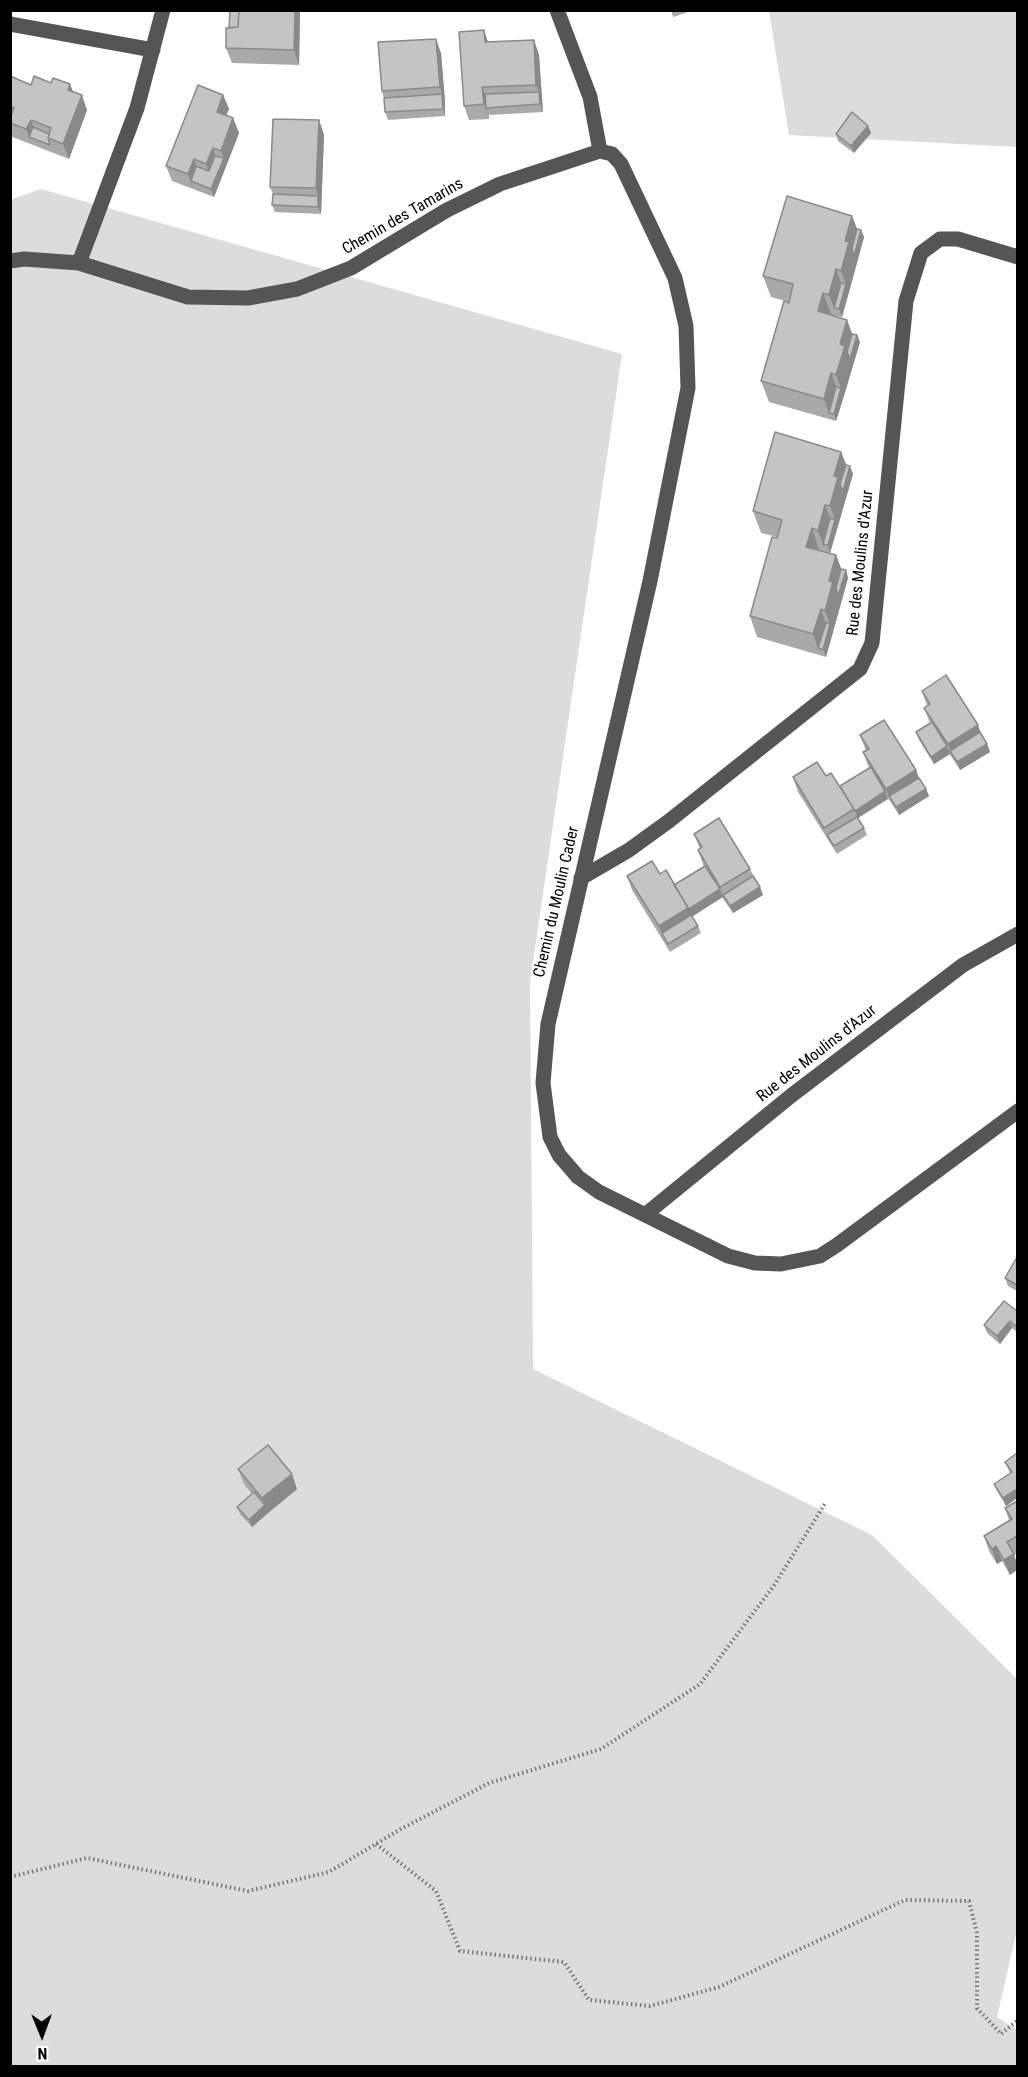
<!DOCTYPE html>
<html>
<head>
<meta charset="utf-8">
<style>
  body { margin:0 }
  #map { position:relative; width:1028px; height:2077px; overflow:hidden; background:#fff; font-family:"Roboto Condensed",sans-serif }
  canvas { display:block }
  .frame { position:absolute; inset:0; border:12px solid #000; pointer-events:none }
  .north { position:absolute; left:12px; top:2005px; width:60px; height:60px; -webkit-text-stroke:4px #fff; paint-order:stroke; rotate:179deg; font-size:16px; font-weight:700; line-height:24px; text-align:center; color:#000 }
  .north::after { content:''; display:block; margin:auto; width:21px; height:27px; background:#000; clip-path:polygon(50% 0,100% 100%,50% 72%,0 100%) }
</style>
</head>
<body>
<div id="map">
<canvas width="1028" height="2077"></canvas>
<div class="frame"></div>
<div class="north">N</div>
</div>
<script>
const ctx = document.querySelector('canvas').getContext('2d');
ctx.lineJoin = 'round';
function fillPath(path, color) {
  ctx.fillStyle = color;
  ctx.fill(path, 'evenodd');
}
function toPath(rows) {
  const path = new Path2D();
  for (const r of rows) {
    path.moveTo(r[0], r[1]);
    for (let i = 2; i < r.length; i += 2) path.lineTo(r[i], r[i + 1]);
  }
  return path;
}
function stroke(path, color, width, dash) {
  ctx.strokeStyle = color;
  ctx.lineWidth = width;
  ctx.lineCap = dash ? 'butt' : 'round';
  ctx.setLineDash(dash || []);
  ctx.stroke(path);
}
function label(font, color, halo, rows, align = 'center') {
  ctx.font = font + ' "Roboto Condensed",sans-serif';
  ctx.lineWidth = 4.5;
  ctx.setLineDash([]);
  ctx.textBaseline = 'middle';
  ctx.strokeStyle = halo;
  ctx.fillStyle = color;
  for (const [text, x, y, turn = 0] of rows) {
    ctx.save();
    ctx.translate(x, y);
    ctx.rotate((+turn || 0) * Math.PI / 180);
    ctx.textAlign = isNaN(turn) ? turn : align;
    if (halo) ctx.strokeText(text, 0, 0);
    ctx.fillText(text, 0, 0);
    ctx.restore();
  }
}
fillPath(toPath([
  [769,11,1017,11,1017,147,789,135],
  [41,189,622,354,530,982,533,1369,872,1535,1017,1679,1017,1930,997,2017,1017,2030,1018,2066,11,2066,10,200]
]), '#dcdcdc');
stroke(toPath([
  [376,1844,436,1891,460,1951,564,1962,589,2000,650,2006,719,1987,905,1900,969,1901,977,1933,977,2008,1001,2034,1018,2020],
  [10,1877,87,1858,248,1891,329,1872,401,1829,489,1783,601,1749,700,1684,775,1584,826,1502]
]), '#777', 4, [1.5, 3]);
stroke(toPath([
  [557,10,590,97,600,151],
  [10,24,153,50],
  [600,151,612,154,621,164,675,278,686,326,688,388,650,581,548,1024,543,1083,550,1137,559,1155,578,1177,599,1192,728,1256,755,1263,781,1264,820,1256,837,1245,1018,1111],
  [10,261,24,259,79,263,188,297,248,298,297,289,351,268,447,210,500,184,600,151],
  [79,263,137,108,163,10],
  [581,878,629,850,669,821,860,669,872,643,906,301,921,253,940,239,958,239,1018,257],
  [646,1214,792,1095,963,965,1018,934]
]), '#555', 15);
fillPath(toPath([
  [671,10,691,10,691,11,673,17],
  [300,13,299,65,232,63,226,48,229,28],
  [534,40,539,55,543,112,489,115,489,119,469,120,464,106,488,42],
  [441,53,445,102,445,116,388,120,385,112,384,98,382,91],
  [10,71,13,77,31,85,73,92,87,110,69,159,10,136],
  [223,95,229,109,226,115,233,118,239,133,214,197,172,181,166,166],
  [319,120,324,135,321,214,275,212,272,205,273,194,270,187],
  [868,126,871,133,854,153,838,141,836,134],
  [857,229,861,230,864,237,842,317,830,315,852,334,857,335,860,342,836,421,769,402,761,381,789,302,771,297,763,276],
  [841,452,846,465,853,474,830,553,819,550,819,551,836,555,841,569,846,570,848,578,826,657,757,637,750,616,777,537,761,533,753,511],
  [922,691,980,732,987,744,990,752,960,770,949,753,950,754,934,764,919,740,916,732,930,723,924,708,927,706],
  [860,735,916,770,919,778,926,789,929,796,899,815,888,798,858,818,864,828,867,835,837,854,798,792,793,777,840,786,869,768,863,752,866,751],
  [694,834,750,869,763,895,733,913,722,897,692,917,698,926,701,933,670,952,632,890,627,876,660,874,674,885,704,867,698,850,700,849],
  [1017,1257,1017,1291,1008,1286,1005,1278],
  [1017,1311,1017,1332,1012,1328,1000,1344,987,1333,984,1325],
  [1017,1453,1017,1498,1006,1506,997,1491,994,1484,1010,1473,1005,1462],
  [238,1469,297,1489,268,1513,252,1527,240,1514,237,1507,252,1494,244,1484],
  [1017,1501,1017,1554,1014,1555,1010,1575,1002,1561,997,1564,989,1551,984,1536,1009,1520,1005,1508]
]), '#a9a9a9');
fillPath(toPath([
  [295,10,299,10,300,13,299,65,294,50],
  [484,30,489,45,485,42],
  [436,39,441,53,445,102,445,116,443,109,442,94,440,87],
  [534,40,539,55,542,99,536,85],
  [70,84,76,99,68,90],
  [482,87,488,102,486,108,489,119,484,104],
  [539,92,542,99,543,112,540,104],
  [82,95,87,110,69,159,63,144],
  [223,95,229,109,222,126,217,112],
  [233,118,239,133,214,197,211,189,224,158,221,151],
  [31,120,36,135,29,137,26,129],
  [319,120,324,135,321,214,318,207,318,196,316,188],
  [868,126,871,133,854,153,851,146],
  [213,148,218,163,212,179,206,164],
  [194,159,199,174,191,181,193,189,188,174],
  [852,216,860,236,861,230,864,237,849,292,841,271,845,241],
  [836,269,844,291,846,284,849,292,842,317,839,309,834,308,829,295],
  [823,293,831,314,825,332,818,311],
  [847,320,855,341,857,335,860,342,844,396,836,375,840,344],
  [831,373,839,394,841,388,844,396,836,421,834,414,829,413,824,399],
  [841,452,849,472,850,466,853,474,830,553,828,545,823,544,826,552,818,531,825,505,833,526,835,520,830,506,834,476],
  [812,528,819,550,814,568,806,547],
  [836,555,844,576,846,570,848,578,833,632,825,611,829,581],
  [821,609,828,630,830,624,833,632,826,657,823,650,818,648,821,656,813,634],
  [978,725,983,740,950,751,953,759,948,744],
  [987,744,990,752,960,770,957,762],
  [947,746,950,754,934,764,931,757],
  [916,770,921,785,889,796,892,804,886,789],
  [926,789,929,796,899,815,896,807],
  [885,791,888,799,858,818,855,811],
  [760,887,763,895,733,913,730,906],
  [720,889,723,897,691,917,662,933,664,941,659,926],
  [1010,1321,1012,1328,1000,1344,997,1336],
  [292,1474,297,1489,268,1513,252,1527,249,1520,265,1505,262,1498],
  [1017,1489,1017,1498,1006,1506,1003,1498],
  [996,1546,1002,1561,997,1564,992,1549],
  [1014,1554,1017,1564,1017,1570,1010,1575,1004,1560]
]), '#898989');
const building = toPath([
  [230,10,239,10,238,27,229,28,230,10],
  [239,10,295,10,294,50,226,48,226,28,238,27,239,10],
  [484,30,485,42,534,40,536,85,482,87,484,104,464,106,459,32,484,30],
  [436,39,440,87,382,91,378,42,436,39],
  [10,76,31,85,34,76,51,83,53,78,70,84,68,90,82,95,63,144,48,138,51,128,31,120,26,129,10,123,10,118,14,108,10,106,10,76],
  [198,85,223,95,217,112,233,118,221,151,213,148,206,164,194,159,188,174,166,166,198,85],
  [539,92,540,104,486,108,485,94,539,92],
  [442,94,443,109,385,112,384,98,442,94],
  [852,112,868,126,851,146,836,134,852,112],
  [273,119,319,120,316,188,270,187,273,119],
  [33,127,49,134,48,138,50,145,29,137,33,127],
  [215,156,224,158,211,189,191,181,196,166,209,171,215,156],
  [273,194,318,196,318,207,272,205,273,194],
  [787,196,852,216,845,241,849,242,841,271,836,269,829,295,823,293,818,311,847,320,840,344,845,346,836,375,831,373,824,399,761,381,784,301,789,303,793,284,763,276,787,196],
  [857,229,861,230,854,256,852,248,857,229],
  [841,283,846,284,839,309,834,308,841,283],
  [852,334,857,335,850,359,847,352,852,334],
  [836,387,841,388,834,414,829,413,836,387],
  [775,432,841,452,834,476,838,477,830,506,825,505,818,531,812,528,806,547,836,555,829,581,833,582,825,611,821,609,813,634,750,616,772,537,777,538,782,520,753,511,775,432],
  [846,465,850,466,843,491,840,484,846,465],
  [830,518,835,520,828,545,823,544,830,518],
  [841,569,846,570,838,596,836,588,841,569],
  [826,623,830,624,823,650,818,648,826,623],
  [946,675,978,725,948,744,924,708,930,704,922,691,946,675],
  [884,720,916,770,886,789,863,752,869,749,860,735,884,720],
  [932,722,947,746,931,757,916,732,932,722],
  [980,732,987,744,957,762,950,751,980,732],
  [817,762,826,776,831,773,854,809,824,828,793,777,817,762],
  [871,767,885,791,855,811,840,786,871,767],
  [919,778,926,789,896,807,889,796,919,778],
  [857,817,864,828,834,846,827,835,857,817],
  [719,818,750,869,720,887,698,850,702,847,694,834,719,818],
  [652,861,660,874,666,870,688,908,659,926,627,876,652,861],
  [705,866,720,889,689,909,674,885,705,866],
  [753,876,760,887,730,906,723,895,753,876],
  [691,915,698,926,668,944,662,933,691,915],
  [1017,1257,1017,1285,1005,1278,1017,1257],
  [1004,1301,1017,1311,1017,1327,1010,1321,997,1336,984,1325,1004,1301],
  [268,1445,292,1474,262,1498,238,1469,268,1445],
  [1017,1453,1017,1489,1003,1498,994,1484,1012,1472,1005,1462,1017,1453],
  [254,1492,265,1505,249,1520,237,1507,254,1492],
  [1017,1501,1017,1536,1007,1542,1014,1554,1004,1560,996,1546,992,1549,984,1536,1012,1519,1005,1508,1017,1501]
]);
fillPath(building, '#c4c4c4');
stroke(building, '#898989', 1.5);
label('16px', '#000', '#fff', [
  ["Chemin des Tamarins",403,217,-30],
  ["Rue des Moulins d'Azur",861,563,-84],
  ["Chemin du Moulin Cader",557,902,-77],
  ["Rue des Moulins d'Azur",817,1054,-38]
]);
</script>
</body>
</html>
